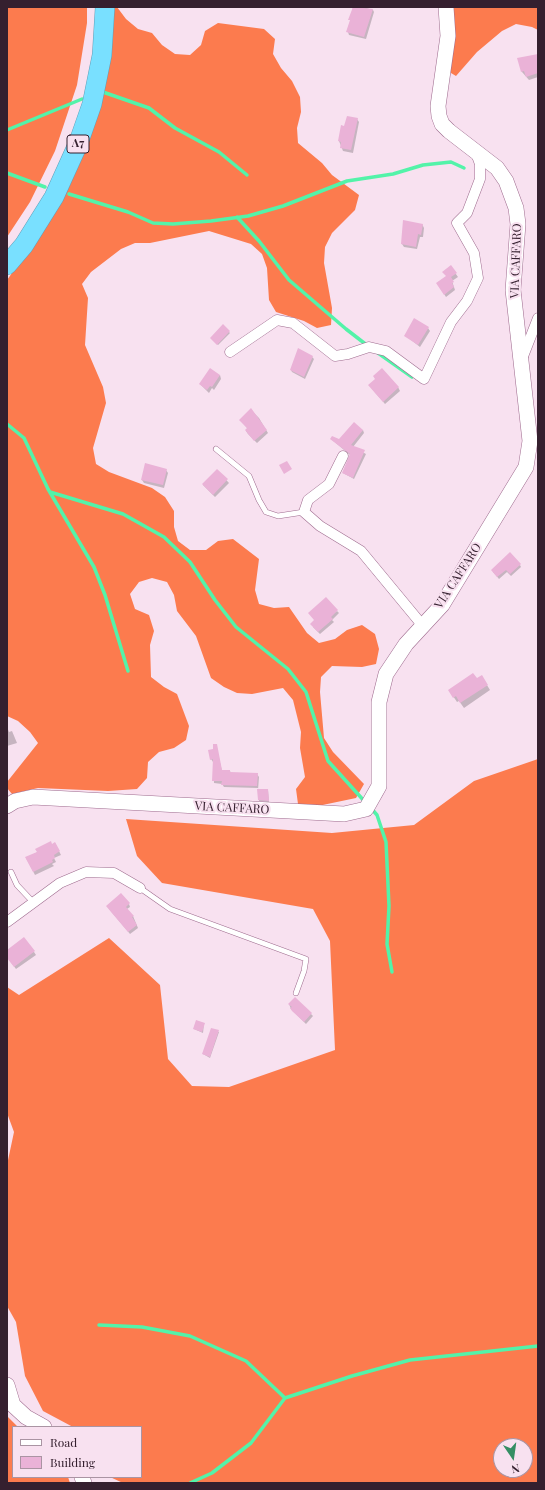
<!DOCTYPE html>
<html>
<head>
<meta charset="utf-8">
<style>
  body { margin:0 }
  #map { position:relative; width:545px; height:1490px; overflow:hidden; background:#f8e1f0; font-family:"Playfair Display",serif }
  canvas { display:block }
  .frame { position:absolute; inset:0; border:8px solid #35202f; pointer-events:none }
  .legend { position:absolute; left:12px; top:1426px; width:130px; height:52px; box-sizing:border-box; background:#f8e1f0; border:1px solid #aa94a3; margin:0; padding:5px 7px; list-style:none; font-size:12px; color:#35202f }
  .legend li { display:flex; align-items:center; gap:8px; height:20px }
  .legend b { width:20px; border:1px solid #aa94a3 }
  .north { position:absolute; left:493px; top:1438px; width:40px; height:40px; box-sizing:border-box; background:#f8e1f0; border:1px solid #aa94a3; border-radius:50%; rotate:167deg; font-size:11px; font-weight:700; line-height:16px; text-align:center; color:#35202f }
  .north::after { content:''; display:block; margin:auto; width:14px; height:18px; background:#358e64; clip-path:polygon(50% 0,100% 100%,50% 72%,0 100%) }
</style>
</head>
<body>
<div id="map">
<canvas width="545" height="1490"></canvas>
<div class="frame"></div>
<ul class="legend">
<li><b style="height:5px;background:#fff"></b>Road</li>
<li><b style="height:11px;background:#eab2d7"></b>Building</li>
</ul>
<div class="north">N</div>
</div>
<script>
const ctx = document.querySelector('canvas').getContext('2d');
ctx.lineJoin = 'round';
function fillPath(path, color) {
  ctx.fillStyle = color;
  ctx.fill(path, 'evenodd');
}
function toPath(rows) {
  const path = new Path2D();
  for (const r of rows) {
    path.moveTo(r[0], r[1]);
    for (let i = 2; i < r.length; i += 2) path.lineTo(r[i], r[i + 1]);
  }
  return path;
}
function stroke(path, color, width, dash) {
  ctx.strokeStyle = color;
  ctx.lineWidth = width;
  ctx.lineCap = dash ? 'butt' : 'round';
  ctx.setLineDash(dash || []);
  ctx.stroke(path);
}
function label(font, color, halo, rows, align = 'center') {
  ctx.font = font + ' "Playfair Display",serif';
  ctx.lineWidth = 4;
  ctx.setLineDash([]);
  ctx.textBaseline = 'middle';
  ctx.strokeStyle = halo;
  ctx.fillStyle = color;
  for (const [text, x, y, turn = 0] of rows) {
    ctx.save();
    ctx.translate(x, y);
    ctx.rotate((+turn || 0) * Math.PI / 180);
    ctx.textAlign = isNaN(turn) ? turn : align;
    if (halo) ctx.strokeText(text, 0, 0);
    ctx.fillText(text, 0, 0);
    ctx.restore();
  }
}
fillPath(toPath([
  [7,7,87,7,87,23,77,85,55,151,30,202,7,237],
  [109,7,117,7,126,19,138,29,152,33,162,45,175,54,190,55,201,45,205,31,218,23,264,29,275,39,273,54,281,68,292,81,300,97,301,112,297,128,298,143,322,163,332,175,359,195,355,210,332,233,325,247,324,263,332,308,331,325,317,328,304,321,276,312,269,300,267,268,262,254,251,244,209,231,150,243,135,243,121,249,91,272,82,284,88,298,85,345,103,387,106,403,93,448,96,464,109,472,152,488,165,497,174,511,174,527,178,541,190,550,206,550,218,541,233,539,259,559,255,590,259,604,274,608,289,607,307,633,319,643,335,639,347,630,362,625,375,634,379,649,376,664,362,667,332,666,321,677,320,692,324,738,333,752,364,784,356,798,313,807,298,804,296,789,305,777,300,748,301,732,293,700,283,688,252,694,237,693,224,687,211,678,196,636,177,611,174,595,167,582,152,578,139,582,130,594,135,609,149,615,154,631,150,645,151,677,164,687,177,694,189,726,186,740,174,748,159,752,148,762,147,778,137,789,108,791,38,788,12,794,7,788,7,782,38,743,30,732,18,721,7,716,7,280,46,226,68,189,82,158],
  [452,7,538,7,538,30,532,27,516,24,502,31,477,52,456,76,451,73,449,66],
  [538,759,538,1483,123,1483,110,1477,141,1477,141,1427,73,1427,43,1411,25,1376,16,1322,7,1306,7,1165,14,1132,7,1113,7,987,19,995,109,938,160,985,168,1059,192,1086,229,1087,335,1050,330,941,313,909,162,883,137,856,126,819,332,833,414,825,474,781],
  [501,1446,525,1446,525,1470,501,1470],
  [7,1416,18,1427,13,1427,13,1477,68,1477,70,1483,7,1483]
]), '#fc7b4e');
fillPath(toPath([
  [353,7,362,10,363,7,373,10,374,12,366,39,349,35,348,32],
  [518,59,538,59,538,77,529,80,522,72],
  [357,119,359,122,353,153,343,151,339,141,345,127],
  [422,224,424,228,423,237,420,237,417,249,404,247,402,244],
  [451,267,458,277,452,281,455,290,446,297,437,283,447,276],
  [223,326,230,333,218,345,212,339],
  [428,328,430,331,420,347,406,336],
  [312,357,314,359,305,379,292,372,291,370],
  [220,375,221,379,214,390,212,388,209,393,200,384],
  [398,387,400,391,385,404,372,389],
  [251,410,259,418,268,433,257,443,248,434,246,431,248,429,240,420],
  [363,430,364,433,353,447,366,454,354,479,343,473,350,455,331,439,339,440],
  [166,470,168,473,164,488,144,483,142,480],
  [217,470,229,483,215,497,203,485],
  [520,565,521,567,511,576,507,572,499,579,493,572],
  [337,611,339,613,332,620,334,622,320,634,313,627],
  [482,677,490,690,464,708,459,701,457,702,449,690],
  [7,727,9,732,12,731,17,743,7,746],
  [216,745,222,771,230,771,231,773,257,774,259,777,258,790,268,790,269,802,259,801,259,800,258,788,224,787,222,784,214,783,213,762,211,759],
  [55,843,61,855,54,858,56,862,52,864,54,866,35,875,26,858],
  [129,904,130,907,127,909,133,916,138,928,130,934,109,909],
  [7,952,34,952,36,955,16,969,7,957],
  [295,998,313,1016,306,1024,291,1009,289,1004],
  [204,1024,203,1033,194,1029],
  [212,1029,219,1032,210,1058,203,1054]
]), '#0003');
stroke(toPath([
  [100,91,149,108,175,128,219,152,247,175],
  [7,130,82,99],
  [7,173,45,187],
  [69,194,128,212,153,223,173,224,211,221,248,216,283,206,347,181,393,174,423,165,451,162,464,168],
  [237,217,259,241,289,280,346,329,368,346],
  [378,353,412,377],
  [7,424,24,438,48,489,94,567,105,595,128,671],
  [50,492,123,514,164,537,190,562,215,600,236,627,288,669,306,692,328,761,366,803],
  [370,807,377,815,386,842,389,906,387,944,392,972],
  [99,1325,142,1327,190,1336,246,1361,285,1398],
  [190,1483,212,1473,251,1443,285,1398,352,1376,410,1360,538,1346]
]), '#53f3a9', 3.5);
fillPath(toPath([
  [353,7,373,9,364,37,346,32,350,20,348,20],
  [538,54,538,73,526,77,524,71,521,72,517,58],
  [347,116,358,118,351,150,340,148,341,142,338,141,341,125,344,126],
  [403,220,423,224,421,235,418,234,416,247,401,244],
  [451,265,457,273,451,277,454,282,452,283,454,287,444,295,436,283,446,276,442,272],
  [414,318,429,327,418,345,404,336],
  [223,324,230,331,217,345,210,338],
  [298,348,313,356,304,377,290,370],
  [210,368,220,375,212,387,210,386,207,390,199,384],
  [382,368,399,387,383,402,368,385,375,379,373,376],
  [251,408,267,430,254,441,245,430,247,428,239,420],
  [354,422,363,430,351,445,365,450,353,478,342,473,350,454,330,439,332,436,339,439],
  [287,461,292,469,284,474,279,465],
  [145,463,167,469,163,485,141,480],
  [217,469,228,479,213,495,202,484],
  [510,552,521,564,510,574,506,570,497,577,491,570],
  [326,597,338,610,331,617,333,619,318,632,310,624,314,620,308,613],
  [473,673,477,678,482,675,488,685,460,703,456,696,453,698,448,690],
  [213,744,217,744,222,770,230,770,230,772,258,773,257,786,221,785,222,781,212,781,213,759,210,760,208,750,213,749],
  [257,789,268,789,269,801,258,800],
  [51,841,52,844,55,842,60,851,54,855,55,858,52,860,53,862,33,872,25,857,37,852,35,849],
  [121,893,130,903,126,907,134,916,132,917,137,925,128,932,106,906],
  [24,937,35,951,14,967,7,958,7,950],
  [295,997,312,1013,304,1022,292,1011,290,1008,292,1007,288,1004],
  [196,1020,205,1023,202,1032,193,1029],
  [211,1028,219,1030,210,1057,202,1054]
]), '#eab2d7');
const lane = toPath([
  [216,449,249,476,259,500,266,512,278,516,304,512],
  [11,872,17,885,32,901],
  [140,888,170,909,306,959,304,971,296,993]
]);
const street = toPath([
  [230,352,277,320,293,323,335,356,348,354,369,347,386,351,424,379,451,322,467,301,478,278,474,253,457,223,467,213,480,179,480,164,476,153],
  [522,359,538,318],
  [343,456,329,484,308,500,304,512,320,526,361,551,423,626],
  [7,922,60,883,86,872,114,873,140,888]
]);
const secondary = toPath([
  [7,806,15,801,33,797,344,814,366,809,379,786,379,702,386,674,406,644,442,605,526,467,530,441,513,290,518,224,516,208,506,181,497,168,449,131,442,124,439,116,438,106,448,36,446,7],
  [7,1385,13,1405,26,1417,44,1427],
  [82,1477,84,1483]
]);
const highway = toPath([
  [7,265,24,245,54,197,78,144,92,104,102,55,105,7]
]);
stroke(lane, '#9e6b8e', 6);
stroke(street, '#9e6b8e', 11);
stroke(secondary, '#9e6b8e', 16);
stroke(highway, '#619db6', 20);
stroke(lane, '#fff', 5);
stroke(street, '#fff', 10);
stroke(secondary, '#fff', 15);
stroke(highway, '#79e0ff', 19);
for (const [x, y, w] of [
  [78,144,22]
]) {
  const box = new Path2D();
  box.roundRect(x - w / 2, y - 9, w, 18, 3);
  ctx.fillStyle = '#f8e1f0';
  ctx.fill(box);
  stroke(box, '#35202f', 1);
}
label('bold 11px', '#35202f', null, [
  ["A7",78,144]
]);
label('12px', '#35202f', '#f8e1f0', [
  ["VIA CAFFARO",516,261,-88],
  ["VIA CAFFARO",458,576,-57],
  ["VIA CAFFARO",232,808,3]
]);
</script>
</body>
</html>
